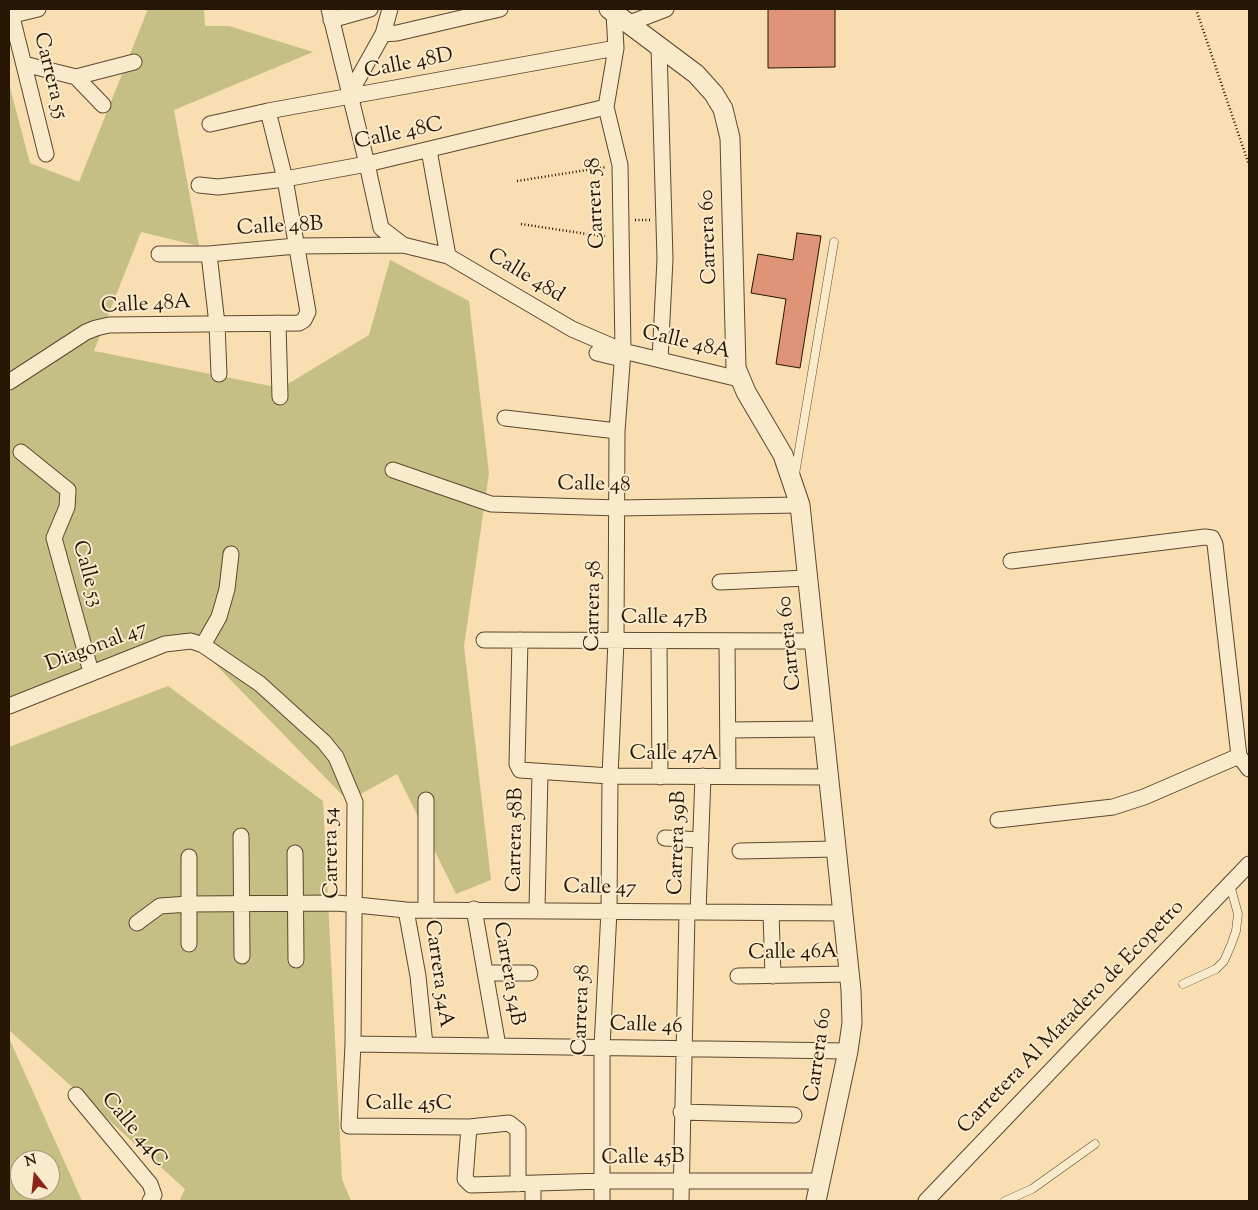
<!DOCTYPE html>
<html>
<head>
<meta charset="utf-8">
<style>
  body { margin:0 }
  #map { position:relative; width:1258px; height:1210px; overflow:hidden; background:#f8deb0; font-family:"Sorts Mill Goudy",serif }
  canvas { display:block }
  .frame { position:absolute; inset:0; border:10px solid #271603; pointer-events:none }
  .north { position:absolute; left:10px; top:1150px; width:50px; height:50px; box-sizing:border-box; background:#faeacc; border:1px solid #a6957c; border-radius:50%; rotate:344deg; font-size:14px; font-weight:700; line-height:20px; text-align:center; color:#271603 }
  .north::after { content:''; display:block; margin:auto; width:18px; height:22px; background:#8f2418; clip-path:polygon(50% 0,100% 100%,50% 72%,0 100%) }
</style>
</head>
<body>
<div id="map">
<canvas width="1258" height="1210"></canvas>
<div class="frame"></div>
<div class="north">N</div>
</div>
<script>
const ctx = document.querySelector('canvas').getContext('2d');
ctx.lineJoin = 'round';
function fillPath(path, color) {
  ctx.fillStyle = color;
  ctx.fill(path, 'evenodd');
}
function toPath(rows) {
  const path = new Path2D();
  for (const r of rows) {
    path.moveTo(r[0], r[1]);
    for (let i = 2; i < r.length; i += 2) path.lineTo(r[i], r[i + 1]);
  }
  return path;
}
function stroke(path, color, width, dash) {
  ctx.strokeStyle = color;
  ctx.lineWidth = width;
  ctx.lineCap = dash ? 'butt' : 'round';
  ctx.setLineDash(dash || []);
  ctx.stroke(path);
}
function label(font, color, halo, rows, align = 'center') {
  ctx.font = font + ' "Sorts Mill Goudy",serif';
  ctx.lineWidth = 4;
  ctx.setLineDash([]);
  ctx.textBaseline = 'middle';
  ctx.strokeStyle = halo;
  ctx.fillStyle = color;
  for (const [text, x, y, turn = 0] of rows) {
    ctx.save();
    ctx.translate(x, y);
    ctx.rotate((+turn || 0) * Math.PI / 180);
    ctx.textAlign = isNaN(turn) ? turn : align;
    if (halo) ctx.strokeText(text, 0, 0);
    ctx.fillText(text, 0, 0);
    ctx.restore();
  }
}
fillPath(toPath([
  [148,9,204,9,205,26,229,26,313,52,174,110,199,246,141,232,94,351,281,388,369,335,390,260,469,301,489,473,464,646,491,880,456,894,397,774,348,801,189,637,9,703,9,84,30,163,79,182],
  [168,686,323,801,342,1179,351,1201,179,1201,185,1189,9,1030,9,747],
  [9,1038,82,1201,9,1201],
  [20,1160,50,1160,50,1190,20,1190]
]), '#c5bf86');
const building = toPath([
  [768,9,835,9,835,67,768,68,768,9],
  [797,233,821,236,800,368,776,364,786,299,751,293,758,254,793,260,797,233]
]);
fillPath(building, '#df9478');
stroke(building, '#271603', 1);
const service = toPath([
  [795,474,834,242],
  [1183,984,1216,969,1224,961,1231,945,1236,931,1238,914,1230,885],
  [1005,1201,1032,1189,1095,1144]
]);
const minor = toPath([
  [10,9,46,154],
  [329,9,367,164,381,228,403,245],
  [9,16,38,9],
  [331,20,370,9],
  [627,24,666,9],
  [383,34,397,33,500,9],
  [659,47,665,259,660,360],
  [24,64,76,77,134,62],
  [76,77,103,105],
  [350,93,383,34,390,9],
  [210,124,268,111,616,48],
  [429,150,448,256],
  [199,185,218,187,285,179,367,164,606,107],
  [159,254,209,254,296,246,403,245,448,256,572,329,623,351,739,379],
  [209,254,217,324,219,374],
  [278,323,280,397],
  [597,353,622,359],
  [9,382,86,332,96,328,109,325,299,323,304,320,308,312,285,179,268,111],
  [505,418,617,431],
  [21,452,68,490,67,507,54,538,91,672],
  [393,470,491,504,618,508,800,505],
  [1011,561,1205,537,1212,538,1215,544,1239,756,1249,769],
  [720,582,807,578],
  [484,640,814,641],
  [520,640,517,764,520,770,610,776,828,777],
  [659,641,660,777],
  [727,641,728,776],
  [203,645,219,617,227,589,231,554],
  [9,706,165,644,191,641,203,645,260,684,324,742,336,757,355,802,353,1044,349,1126,469,1127,509,1123,518,1130,518,1184],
  [728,730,823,729],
  [426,800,426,910],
  [998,820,1113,807,1144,797,1239,756],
  [241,836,242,956],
  [665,838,701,840],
  [740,851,836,849],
  [295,853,296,960],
  [189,857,189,944],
  [474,909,498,1046],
  [537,909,540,772],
  [406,910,418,976,425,1045],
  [698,912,703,776],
  [771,913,773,976],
  [137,923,160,906,189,904,337,903,406,910,843,913],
  [485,973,530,973],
  [738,976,850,974],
  [353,1044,848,1051],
  [76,1095,150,1184,154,1195,150,1201],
  [681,1112,794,1115],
  [469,1127,465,1179,471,1185,603,1181,821,1181],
  [533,1201,533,1184],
  [602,1201,602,1047,609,911,610,776,616,641,617,431,623,351,620,165,606,107,616,48,614,13],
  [681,1201,687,912],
  [926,1201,1249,864]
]);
const tertiary = toPath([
  [609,9,696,74,714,94,723,109,730,138,736,368,746,392,783,455,800,505,851,990,852,1023,848,1051,816,1201]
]);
stroke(service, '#5b482e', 9);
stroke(minor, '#5b482e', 17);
stroke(tertiary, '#5b482e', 21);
stroke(toPath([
  [1196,9,1249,165],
  [517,181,606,167],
  [635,220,652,220],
  [521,224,607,237]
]), '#271603', 2.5, [1, 2.5]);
stroke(service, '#faeacc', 8);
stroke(minor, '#faeacc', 15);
stroke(tertiary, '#faeacc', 19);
label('21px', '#271603', '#faeacc', [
  ["Calle 48D",409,65,-11],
  ["Carrera 55",49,76,76],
  ["Calle 48C",399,135,-12],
  ["Carrera 58",597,203,-93],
  ["Calle 48B",280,228,-3],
  ["Carrera 60",710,237,-92],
  ["Calle 48d",525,277,31],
  ["Calle 48A",146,306,-3],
  ["Calle 48A",686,344,13],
  ["Calle 48",594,486,1],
  ["Calle 53",86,574,75],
  ["Carrera 58",595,606,-89],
  ["Calle 47B",664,619],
  ["Carrera 60",791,643,-96],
  ["Diagonal 47",97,648,-21],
  ["Calle 47A",674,755],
  ["Carrera 58B",517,840,-89],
  ["Carrera 59B",679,843,-88],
  ["Carrera 54",333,853,-91],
  ["Calle 47",600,889,1],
  ["Calle 46A",793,954,-1],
  ["Carrera 54A",437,974,82],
  ["Carrera 54B",507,974,80],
  ["Carrera 58",583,1010,-88],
  ["Carretera Al Matadero de Ecopetro",1072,1018,-46],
  ["Calle 46",646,1027,2],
  ["Carrera 60",820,1055,-82],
  ["Calle 45C",409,1105],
  ["Calle 44C",133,1131,50],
  ["Calle 45B",643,1159,-1]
]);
</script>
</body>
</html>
